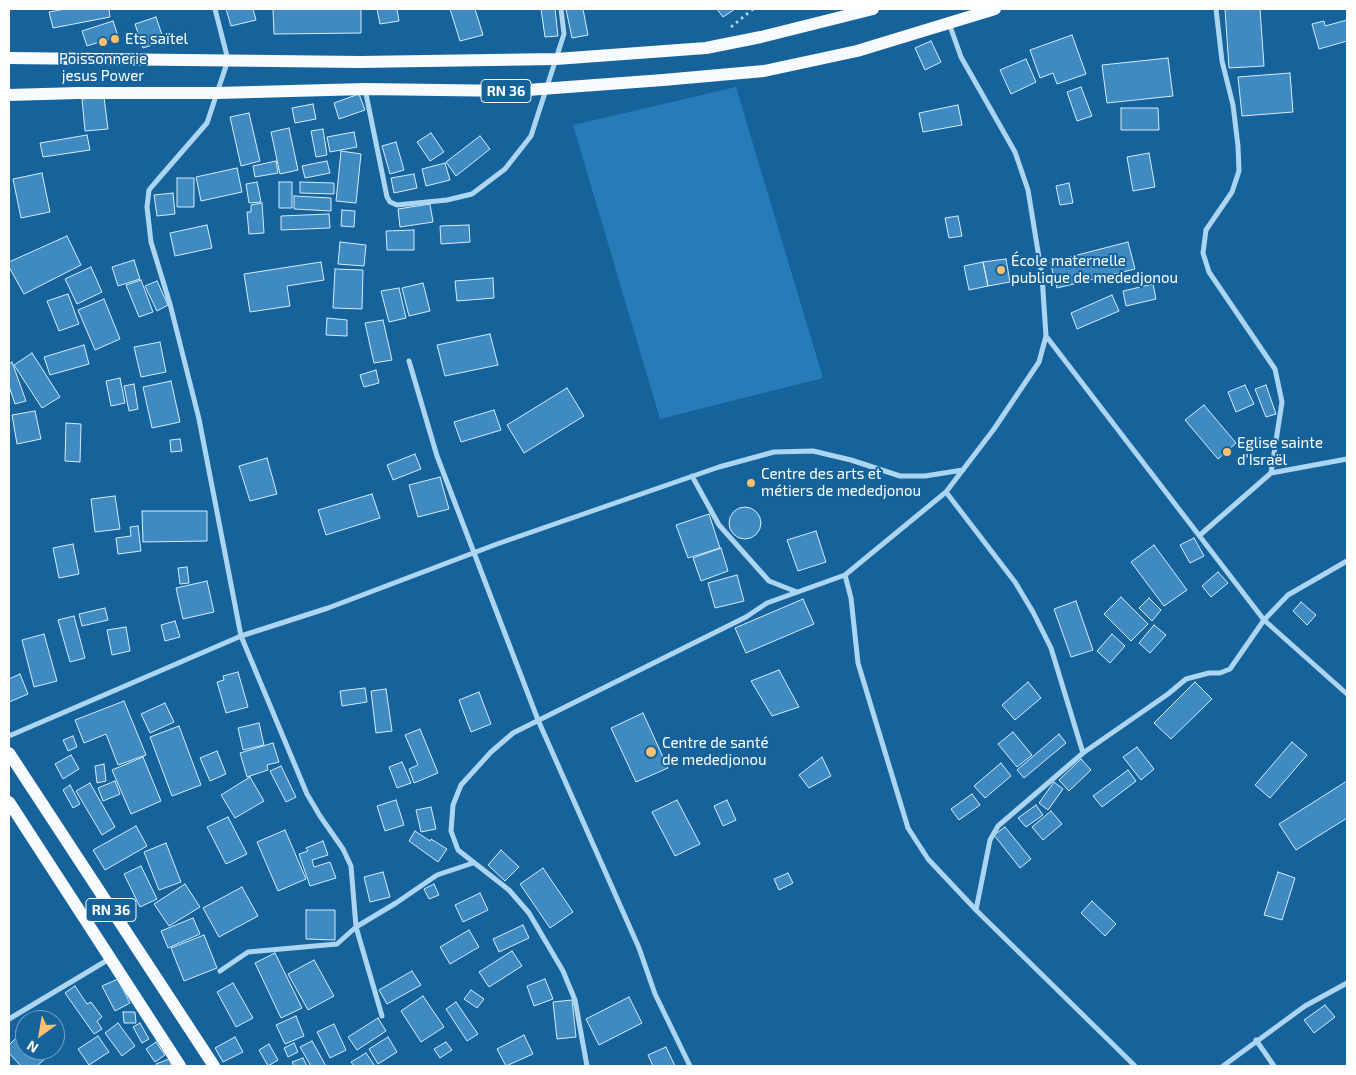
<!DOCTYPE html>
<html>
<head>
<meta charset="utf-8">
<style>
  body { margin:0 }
  #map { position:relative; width:1356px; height:1075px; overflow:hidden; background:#16629b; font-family:"Exo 2",sans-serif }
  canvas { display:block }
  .frame { position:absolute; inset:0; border:10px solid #fff; pointer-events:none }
  .north { position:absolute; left:15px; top:1010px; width:50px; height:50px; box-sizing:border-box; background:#16629b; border:1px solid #73a1c3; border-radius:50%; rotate:212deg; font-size:14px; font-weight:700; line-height:20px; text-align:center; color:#fff }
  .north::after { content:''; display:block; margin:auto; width:18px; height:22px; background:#ffc16d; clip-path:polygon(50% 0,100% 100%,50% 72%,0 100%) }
</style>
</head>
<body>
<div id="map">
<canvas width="1356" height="1075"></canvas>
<div class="frame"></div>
<div class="north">N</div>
</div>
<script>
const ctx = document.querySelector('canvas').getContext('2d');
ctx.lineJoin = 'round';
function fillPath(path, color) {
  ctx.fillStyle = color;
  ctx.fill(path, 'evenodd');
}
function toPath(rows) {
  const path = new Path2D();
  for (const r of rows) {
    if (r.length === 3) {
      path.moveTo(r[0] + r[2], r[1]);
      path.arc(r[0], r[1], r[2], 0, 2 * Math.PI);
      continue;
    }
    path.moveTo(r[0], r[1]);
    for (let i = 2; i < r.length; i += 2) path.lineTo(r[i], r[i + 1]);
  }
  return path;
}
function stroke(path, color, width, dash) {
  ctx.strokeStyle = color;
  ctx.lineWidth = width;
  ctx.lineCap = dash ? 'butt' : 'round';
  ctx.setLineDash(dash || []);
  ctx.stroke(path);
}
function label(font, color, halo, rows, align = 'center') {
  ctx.font = font + ' "Exo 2",sans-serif';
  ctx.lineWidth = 4;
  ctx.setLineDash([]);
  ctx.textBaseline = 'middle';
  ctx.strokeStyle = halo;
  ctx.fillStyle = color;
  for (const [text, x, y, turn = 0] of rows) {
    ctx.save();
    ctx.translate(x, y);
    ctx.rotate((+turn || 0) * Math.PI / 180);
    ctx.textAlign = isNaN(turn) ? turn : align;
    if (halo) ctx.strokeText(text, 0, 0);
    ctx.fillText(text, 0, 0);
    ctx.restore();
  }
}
fillPath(toPath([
  [736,87,823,378,660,419,573,125]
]), '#267cb8');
const building = toPath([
  [65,9,109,9,110,17,53,28,49,12,65,9],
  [226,9,253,9,256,20,231,26,226,9],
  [273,9,361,9,361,33,274,34,273,9],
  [377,9,397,9,399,21,380,24,377,9],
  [450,9,475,9,483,35,460,41,450,9],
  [541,9,555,9,558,36,545,37,541,9],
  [566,9,583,9,588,35,572,38,566,9],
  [717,9,735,9,723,17,717,9],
  [1225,9,1260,9,1264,66,1229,68,1225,9],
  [156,17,164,41,143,48,135,24,156,17],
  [1347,20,1347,41,1319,49,1312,24,1324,21,1325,26,1347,20],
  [113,21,118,36,87,46,82,31,113,21],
  [1072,35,1086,74,1057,84,1053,73,1040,78,1030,50,1072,35],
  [931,41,941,62,925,70,915,48,931,41],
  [1168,58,1173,96,1107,103,1102,65,1168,58],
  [1026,59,1036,82,1011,94,1000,70,1026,59],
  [1290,73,1293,112,1242,116,1238,77,1290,73],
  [1081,87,1092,116,1077,121,1067,92,1081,87],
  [359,94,365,110,339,119,334,103,359,94],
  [104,97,108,129,85,131,82,99,104,97],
  [313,104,316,119,295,123,292,108,313,104],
  [958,105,962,125,923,132,919,113,958,105],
  [1121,108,1158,108,1159,130,1121,130,1121,108],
  [249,113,260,161,241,166,230,117,249,113],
  [289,128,298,170,280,174,271,132,289,128],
  [323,129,327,155,316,157,311,131,323,129],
  [354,132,357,147,330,152,327,137,354,132],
  [431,133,444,152,430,161,417,142,431,133],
  [87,135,90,150,43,157,40,143,87,135],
  [480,136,490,149,456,176,446,162,480,136],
  [396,142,404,170,390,174,382,146,396,142],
  [341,151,361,154,356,203,336,201,341,151],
  [1149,153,1155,187,1133,191,1127,157,1149,153],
  [276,161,278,173,255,177,253,166,276,161],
  [327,161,330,173,305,178,302,166,327,161],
  [445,163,450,180,426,186,422,169,445,163],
  [237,168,242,192,201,201,196,177,237,168],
  [42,173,50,212,21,218,13,179,42,173],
  [414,174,417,188,394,193,391,178,414,174],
  [177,178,194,178,194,207,177,207,177,178],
  [257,182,261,202,249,203,246,184,257,182],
  [279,182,292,182,292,208,279,208,279,182],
  [300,182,334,183,334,194,300,193,300,182],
  [1069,183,1073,203,1060,205,1056,186,1069,183],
  [173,193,175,214,157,216,154,195,173,193],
  [294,196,331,198,331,211,294,209,294,196],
  [262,203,264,233,249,234,247,212,251,212,251,205,262,203],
  [430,204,433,222,400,227,398,209,430,204],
  [342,210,355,211,354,227,341,226,342,210],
  [329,214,330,228,281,230,281,216,329,214],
  [958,216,962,236,949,238,945,218,958,216],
  [207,225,212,248,175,256,170,233,207,225],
  [469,225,470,242,441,244,440,226,469,225],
  [414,230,414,250,387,250,386,231,414,230],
  [67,236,81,265,24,294,9,267,9,262,67,236],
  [340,242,366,245,364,266,338,264,340,242],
  [1128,242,1135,269,1057,288,1050,262,1128,242],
  [1006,259,1010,282,988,286,983,262,1006,259],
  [134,260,140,279,118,286,112,267,134,260],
  [321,262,324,280,287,286,290,306,250,312,244,274,321,262],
  [983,262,988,286,969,290,964,266,983,262],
  [91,267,102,292,77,304,65,279,91,267],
  [335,269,363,270,362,309,333,308,335,269],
  [493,278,494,298,457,301,455,281,493,278],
  [141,280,153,312,139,317,126,285,141,280],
  [157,281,168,305,157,311,145,286,157,281],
  [423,283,430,311,409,316,402,288,423,283],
  [1153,284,1156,299,1126,306,1123,291,1153,284],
  [399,288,406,318,389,322,381,291,399,288],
  [68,294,79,324,59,331,47,301,68,294],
  [1112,295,1119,311,1077,329,1071,313,1112,295],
  [104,299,120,339,95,350,78,310,104,299],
  [327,318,347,320,347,336,326,335,327,318],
  [383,320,392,360,374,363,365,323,383,320],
  [490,334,498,365,445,376,437,345,490,334],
  [160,342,166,372,141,377,134,347,160,342],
  [84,345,89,364,50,375,44,357,84,345],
  [32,353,60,397,42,408,14,365,32,353],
  [12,362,26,401,15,404,9,386,9,364,12,362],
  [376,370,379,383,364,387,360,375,376,370],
  [120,378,125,403,111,406,106,381,120,378],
  [171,381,180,422,152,428,143,387,171,381],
  [134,384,138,409,129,411,124,386,134,384],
  [1245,385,1254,404,1236,412,1228,392,1245,385],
  [1266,385,1276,414,1266,417,1255,389,1266,385],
  [567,388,584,416,524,453,507,425,567,388],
  [1204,405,1236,443,1218,459,1185,420,1204,405],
  [494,410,501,430,461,442,454,422,494,410],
  [35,411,41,439,17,444,12,415,35,411],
  [66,423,81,424,80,462,65,461,66,423],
  [180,439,182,451,171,452,170,440,180,439],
  [415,454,421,469,393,480,387,465,415,454],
  [267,458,277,494,250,501,239,466,267,458],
  [440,477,449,509,418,517,409,485,440,477],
  [372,494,380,518,326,535,318,510,372,494],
  [115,496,120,529,95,532,91,499,115,496],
  [745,523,16],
  [142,511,207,511,207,541,143,542,142,511],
  [709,514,720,548,688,558,676,525,709,514],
  [138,526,141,551,118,554,116,538,131,536,130,527,138,526],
  [816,531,826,562,798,571,787,540,816,531],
  [1194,538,1204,556,1190,563,1180,545,1194,538],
  [73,544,79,574,59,578,53,548,73,544],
  [1154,545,1187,590,1164,606,1131,562,1154,545],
  [721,548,728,571,701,581,693,558,721,548],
  [187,567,189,583,180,584,178,568,187,567],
  [1218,572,1228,583,1211,597,1202,586,1218,572],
  [737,575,744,601,715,608,708,583,737,575],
  [207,581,214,612,183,619,176,588,207,581],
  [1121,597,1148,624,1131,641,1104,614,1121,597],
  [1149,598,1161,610,1152,621,1139,608,1149,598],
  [803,599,814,624,746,653,735,628,803,599],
  [1076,601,1093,650,1071,657,1054,609,1076,601],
  [1301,602,1316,615,1307,625,1293,611,1301,602],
  [105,608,108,620,82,626,79,614,105,608],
  [74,616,85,658,70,662,58,620,74,616],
  [175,621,180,637,165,641,161,625,175,621],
  [1154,625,1166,635,1150,653,1139,643,1154,625],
  [126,627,130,651,112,655,107,630,126,627],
  [44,634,57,681,34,687,22,640,44,634],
  [1112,634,1125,646,1110,663,1097,651,1112,634],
  [779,670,799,707,772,716,751,681,779,670],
  [238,672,248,707,226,713,217,682,224,680,223,676,238,672],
  [20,674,28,694,9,702,9,679,20,674],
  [1028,682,1041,698,1015,720,1002,705,1028,682],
  [1195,682,1212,699,1171,739,1154,723,1195,682],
  [365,688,367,702,342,706,340,691,365,688],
  [386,689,392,731,376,733,371,691,386,689],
  [479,692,491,724,471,732,459,700,479,692],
  [124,701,146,755,118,765,106,734,84,743,75,720,124,701],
  [165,703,174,722,150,733,141,714,165,703],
  [643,713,668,768,636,782,611,728,643,713],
  [259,723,264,745,243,750,238,728,259,723],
  [179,726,201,785,172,796,150,737,179,726],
  [420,729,438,773,414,783,409,769,418,765,405,735,420,729],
  [1013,732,1032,755,1017,767,998,744,1013,732],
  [1059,734,1066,743,1024,778,1017,770,1059,734],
  [73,736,77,747,68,751,63,740,73,736],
  [1292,742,1307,755,1270,798,1255,785,1292,742],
  [273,743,279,762,267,765,268,770,247,777,240,753,273,743],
  [1137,747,1154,769,1141,780,1123,757,1137,747],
  [217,751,226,774,210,781,200,758,217,751],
  [71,755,79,769,63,779,55,764,71,755],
  [143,757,161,801,131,814,112,770,143,757],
  [822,757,831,776,809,788,799,775,822,757],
  [1081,759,1091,770,1069,791,1059,780,1081,759],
  [402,762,411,783,397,788,389,767,402,762],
  [1001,763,1011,776,985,798,974,786,1001,763],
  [104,764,106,781,97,783,95,766,104,764],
  [281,766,296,797,286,802,270,771,281,766],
  [1128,770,1136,781,1102,807,1093,796,1128,770],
  [250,777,264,801,235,818,221,795,250,777],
  [115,781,120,794,103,801,98,788,115,781],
  [1347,781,1347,818,1296,850,1279,824,1347,781],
  [1054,782,1063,789,1048,810,1039,803,1054,782],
  [90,783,115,827,102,835,76,791,90,783],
  [70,785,80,804,73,808,63,790,70,785],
  [972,794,980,805,959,820,951,809,972,794],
  [396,800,404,825,385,831,377,806,396,800],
  [677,800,700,844,675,856,652,812,677,800],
  [727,800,736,820,723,826,714,806,727,800],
  [1036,805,1043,815,1026,827,1018,818,1036,805],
  [431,807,436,829,421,832,416,810,431,807],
  [1051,811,1062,824,1043,840,1032,827,1051,811],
  [228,817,247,854,226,864,207,827,228,817],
  [136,826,147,846,105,870,93,850,136,826],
  [1005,827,1031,859,1020,868,994,835,1005,827],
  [285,830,306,879,278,891,257,842,285,830],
  [415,831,430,841,431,839,447,849,438,862,409,841,415,831],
  [323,841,328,855,312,860,314,867,330,862,336,878,310,886,299,854,308,851,306,848,323,841],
  [166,843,181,882,159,890,144,852,166,843],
  [501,850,519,867,505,881,488,865,501,850],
  [141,866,157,899,140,907,124,874,141,866],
  [543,868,573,912,550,928,520,884,543,868],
  [383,872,390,897,370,902,364,877,383,872],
  [1278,872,1295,878,1282,920,1264,915,1278,872],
  [788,873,793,883,779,890,774,879,788,873],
  [185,884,200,907,169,926,154,904,185,884],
  [434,884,439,895,429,899,424,889,434,884],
  [242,887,258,916,219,937,203,908,242,887],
  [480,893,488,910,463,922,455,905,480,893],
  [1092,901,1116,924,1105,936,1081,913,1092,901],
  [306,910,335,910,335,940,306,939,306,910],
  [193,918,200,934,168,948,161,931,193,918],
  [523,925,529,938,499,952,493,939,523,925],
  [469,930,479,947,450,964,440,947,469,930],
  [204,935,217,968,184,981,171,948,204,935],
  [512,951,522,966,489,987,479,972,512,951],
  [275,953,302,1008,281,1018,255,963,275,953],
  [314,960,334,996,308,1010,288,974,314,960],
  [412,971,421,985,387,1004,379,990,412,971],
  [118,979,130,1003,115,1011,102,986,118,979],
  [545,979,553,999,534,1006,527,986,545,979],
  [233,983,253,1018,236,1027,217,992,233,983],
  [75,986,87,1004,91,1002,102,1017,97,1021,102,1029,94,1034,65,993,75,986],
  [471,990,484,999,477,1008,464,999,471,990],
  [423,996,444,1027,421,1042,401,1011,423,996],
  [629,997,642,1023,599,1045,586,1019,629,997],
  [572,1000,576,1037,557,1039,553,1002,572,1000],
  [456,1002,478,1034,467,1041,446,1009,456,1002],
  [1325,1005,1335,1017,1314,1033,1304,1020,1325,1005],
  [123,1012,135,1012,136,1023,124,1023,123,1012],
  [296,1016,304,1036,285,1044,276,1025,296,1016],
  [378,1018,386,1031,357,1050,348,1037,378,1018],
  [118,1023,135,1046,122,1056,105,1033,118,1023],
  [140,1023,149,1039,142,1043,133,1027,140,1023],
  [334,1024,346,1050,330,1058,317,1032,334,1024],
  [25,1029,25,1050,45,1050,50,1054,37,1066,21,1066,9,1053,9,1045,25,1029],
  [524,1035,533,1054,506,1066,497,1049,524,1035],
  [98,1036,109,1052,89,1065,78,1049,98,1036],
  [235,1037,243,1052,223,1062,215,1048,235,1037],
  [388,1037,397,1052,378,1064,369,1049,388,1037],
  [312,1041,326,1066,311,1066,300,1047,312,1041],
  [156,1042,165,1055,155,1062,146,1049,156,1042],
  [446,1042,452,1050,440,1058,434,1049,446,1042],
  [294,1043,298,1052,288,1057,284,1048,294,1043],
  [269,1044,278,1060,268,1066,259,1050,269,1044],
  [666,1047,675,1066,653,1066,648,1055,666,1047],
  [366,1053,375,1066,354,1066,351,1062,366,1053],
  [303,1058,307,1066,294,1066,292,1062,303,1058],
  [169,1059,172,1066,157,1066,156,1064,169,1059]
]);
fillPath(building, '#3f8bc1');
stroke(building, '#d4ecfc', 1);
stroke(toPath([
  [731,27,753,9]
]), '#acd5f2', 3, [2.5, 4]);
stroke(toPath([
  [215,9,228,60,207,123,160,177,149,190,147,207,151,242,170,304,199,419,241,636,307,794,320,816,343,849,351,866,356,927,382,1016],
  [365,89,387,197,390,202,397,205,447,200,472,194,505,169,531,136,564,34,561,9],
  [1046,336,1264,620,1347,694],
  [409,361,437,456,538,720,639,948,655,994,690,1066],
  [1271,473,1347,459],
  [692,476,719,525,769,581,797,592],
  [946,492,1015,582,1033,612,1051,648,1083,753],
  [1200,535,1271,473,1282,402,1275,369,1209,272,1203,253,1206,230,1232,192,1239,171,1238,146,1233,105,1222,61,1216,9],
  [845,575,851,598,858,663,908,828,928,859,976,910,1135,1066],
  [9,736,241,636,328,608,497,544,719,467,774,452,813,451,851,460,900,476,925,476,963,470],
  [976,910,990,840,998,826,1083,753,1168,694,1186,679,1209,673,1220,673,1230,669,1264,620,1288,595,1347,561],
  [220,971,248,952,337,944,356,927,396,903,437,875,473,863],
  [9,1019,111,958],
  [1256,1040,1274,1066],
  [587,1066,575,1000,563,971,529,913,509,890,458,850,451,831,453,805,461,785,491,752,513,733,746,617,767,603,845,575,946,492,994,429,1039,362,1046,336,1042,276,1028,190,1015,152,961,57,949,23],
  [1223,1066,1305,1006,1347,983]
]), '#acd5f2', 5);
stroke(toPath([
  [9,58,360,62,556,59,706,48,761,37,873,9],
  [9,95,78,93,217,93,365,89,514,91,663,80,764,71,857,51,995,9],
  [9,753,214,1066],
  [9,802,180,1066]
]), '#f7fbff', 12);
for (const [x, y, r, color] of [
  [115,39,5,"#ffc16d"],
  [103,42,5,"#ffc16d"],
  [1001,270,5,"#ffc16d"],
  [1227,452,5,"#ffc16d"],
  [751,483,5,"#ffc16d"],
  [651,752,6,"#ffc16d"]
]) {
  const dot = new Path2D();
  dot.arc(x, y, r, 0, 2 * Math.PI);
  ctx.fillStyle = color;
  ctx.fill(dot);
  stroke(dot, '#16629b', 2);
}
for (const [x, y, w] of [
  [506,91,50],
  [111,910,50]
]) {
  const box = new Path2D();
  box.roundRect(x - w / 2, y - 11.5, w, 23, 4);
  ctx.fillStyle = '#16629b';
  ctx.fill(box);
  stroke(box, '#fff', 1);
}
label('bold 14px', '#fff', null, [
  ["RN 36",506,91],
  ["RN 36",111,910]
]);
label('15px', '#fff', '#16629b', [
  ["Ets saïtel",125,39],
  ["Poissonnerie",103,59,"center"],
  ["jesus Power",103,76,"center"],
  ["École maternelle",1011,261],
  ["publique de mededjonou",1011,278],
  ["Eglise sainte",1237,443],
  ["d'Israël",1237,460],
  ["Centre des arts et",761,474],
  ["métiers de mededjonou",761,491],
  ["Centre de santé",662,743],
  ["de mededjonou",662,760]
], 'left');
</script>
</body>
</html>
